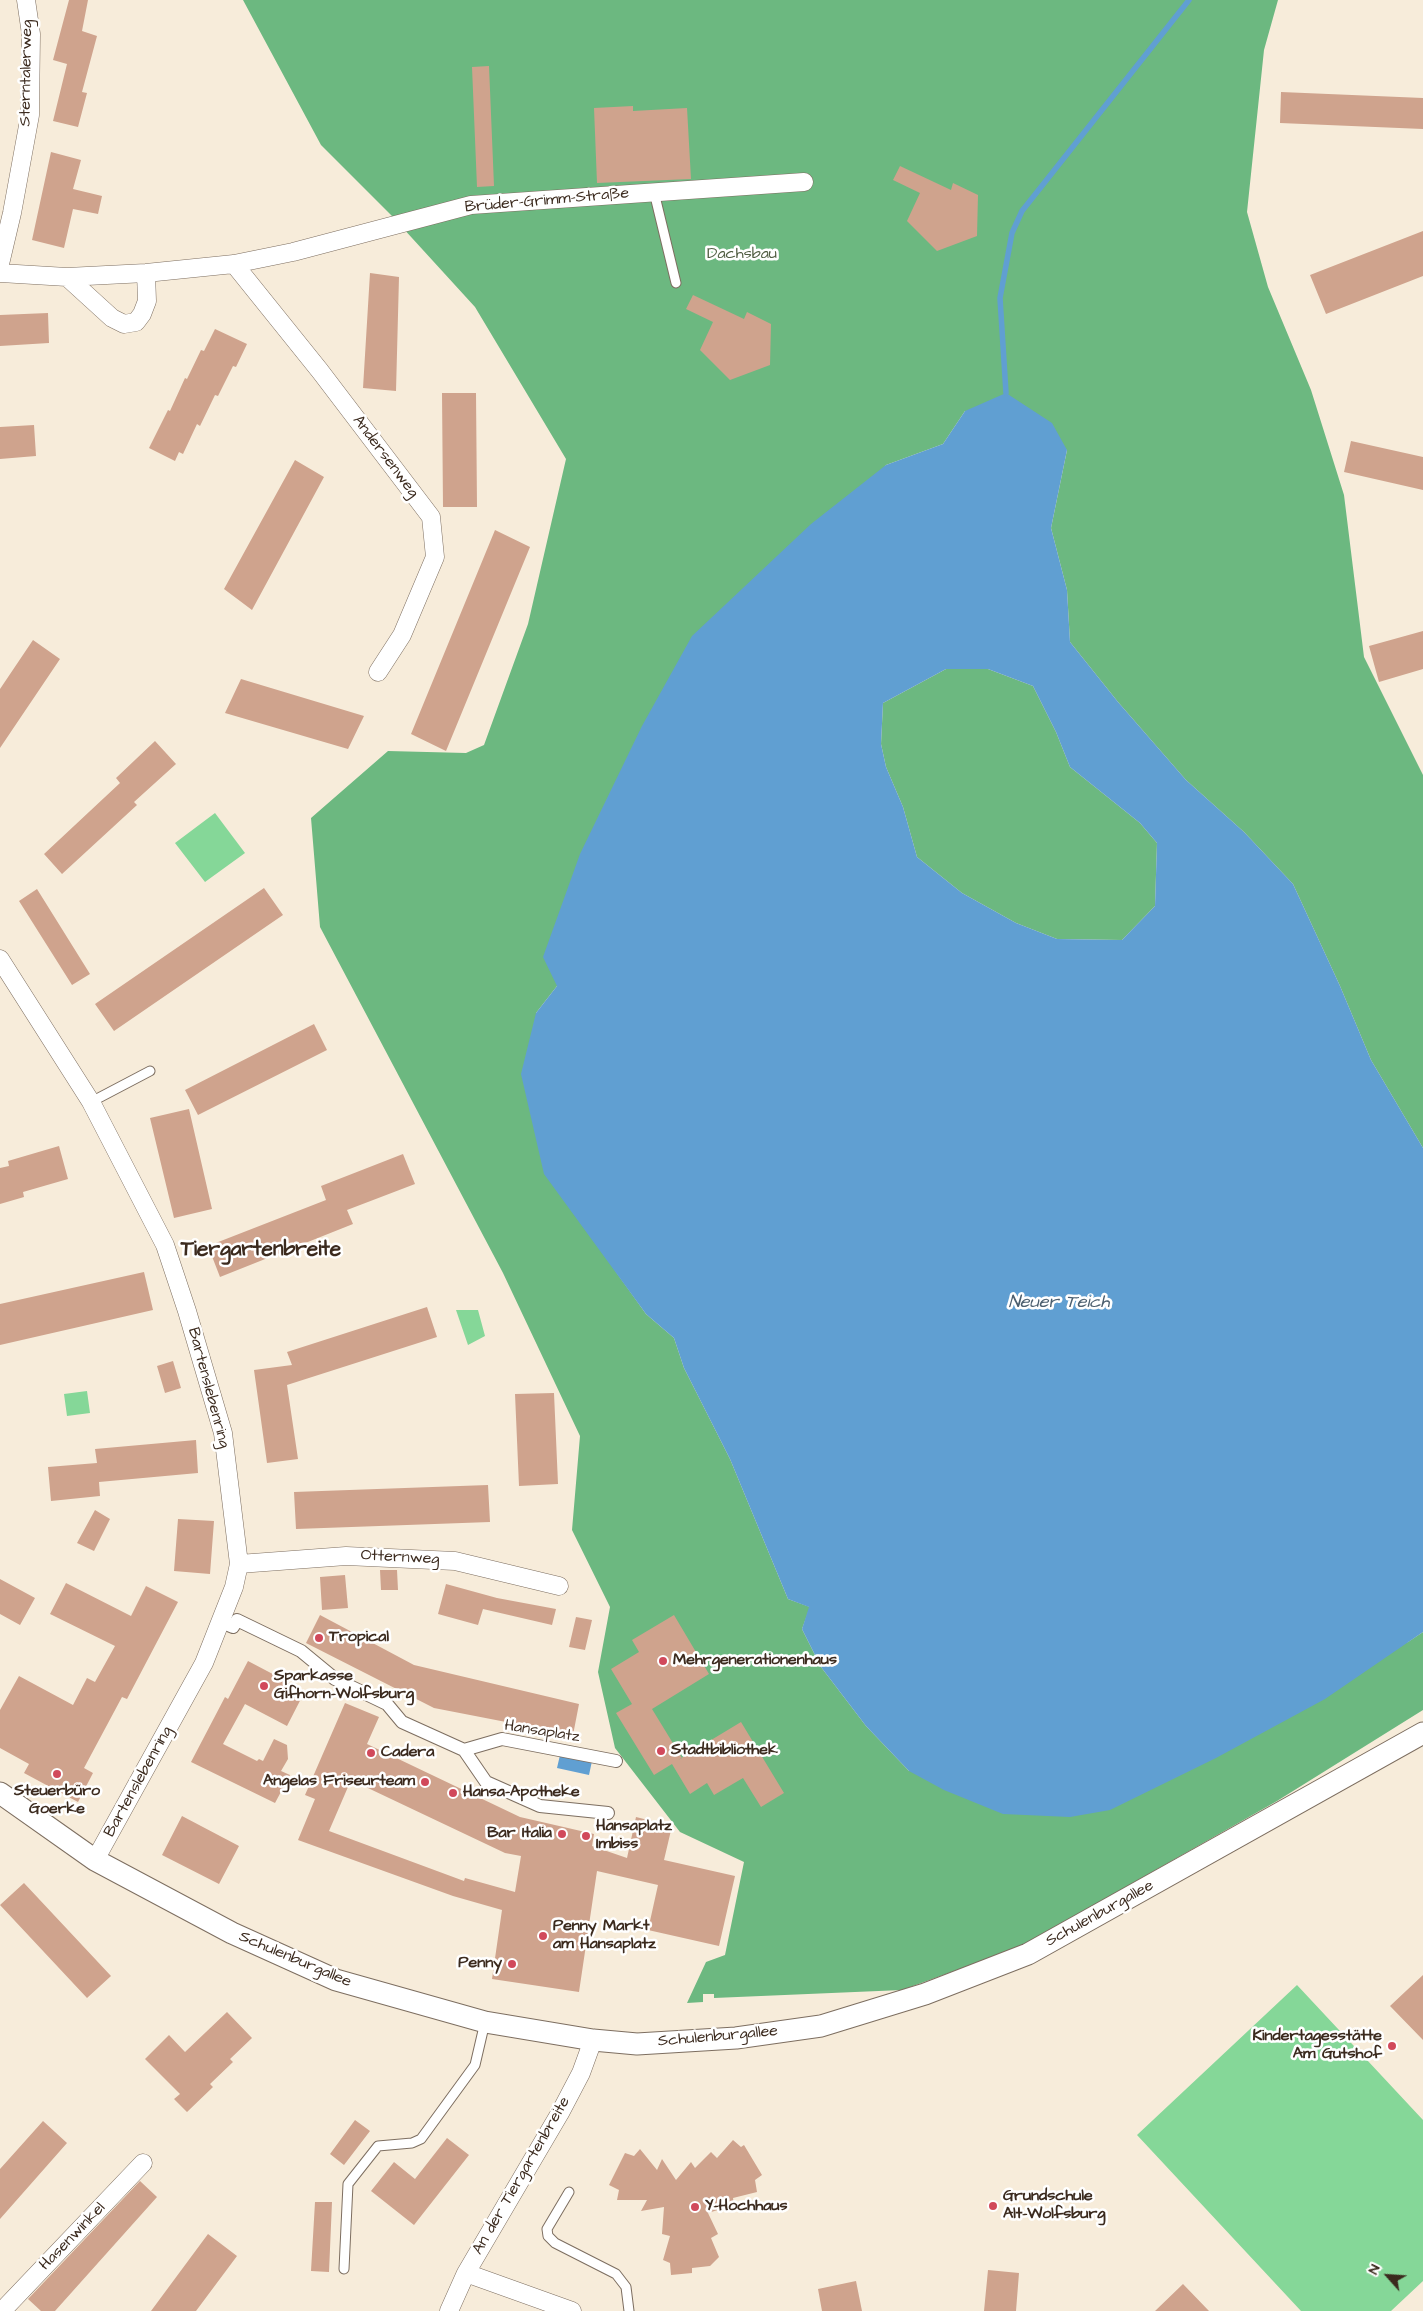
<!DOCTYPE html>
<html>
<head>
<meta charset="utf-8">
<style>
  body { margin:0 }
  #map { position:relative; width:1423px; height:2311px; overflow:hidden; background:#f7ecda; font-family:"Architects Daughter",sans-serif }
  canvas { display:block }
  .north { position:absolute; left:1363px; top:2251px; width:50px; height:50px; -webkit-text-stroke:4px #fff; paint-order:stroke; rotate:296deg; font-size:14px; font-weight:700; line-height:20px; text-align:center; color:#3b2a1e }
  .north::after { content:''; display:block; margin:auto; width:18px; height:22px; background:#3b2a1e; clip-path:polygon(50% 0,100% 100%,50% 72%,0 100%) }
</style>
</head>
<body>
<div id="map">
<canvas width="1423" height="2311"></canvas>
<div class="north">N</div>
</div>
<script>
const ctx = document.querySelector('canvas').getContext('2d');
ctx.lineJoin = 'round';
function fillPath(path, color) {
  ctx.fillStyle = color;
  ctx.fill(path, 'evenodd');
}
function toPath(rows) {
  const path = new Path2D();
  for (const r of rows) {
    path.moveTo(r[0], r[1]);
    for (let i = 2; i < r.length; i += 2) path.lineTo(r[i], r[i + 1]);
  }
  return path;
}
function stroke(path, color, width, dash) {
  ctx.strokeStyle = color;
  ctx.lineWidth = width;
  ctx.lineCap = dash ? 'butt' : 'round';
  ctx.setLineDash(dash || []);
  ctx.stroke(path);
}
function label(font, color, halo, rows, align = 'center') {
  ctx.font = font + ' "Architects Daughter",sans-serif';
  ctx.lineWidth = 5;
  ctx.setLineDash([]);
  ctx.textBaseline = 'middle';
  ctx.strokeStyle = halo;
  ctx.fillStyle = color;
  for (const [text, x, y, turn = 0] of rows) {
    ctx.save();
    ctx.translate(x, y);
    ctx.rotate((+turn || 0) * Math.PI / 180);
    ctx.textAlign = isNaN(turn) ? turn : align;
    if (halo) ctx.strokeText(text, 0, 0);
    ctx.fillText(text, 0, 0);
    ctx.restore();
  }
}
fillPath(toPath([
  [215,813,245,853,205,882,175,843],
  [456,1310,478,1310,485,1336,468,1345],
  [87,1391,90,1413,67,1416,64,1394],
  [1297,1985,1423,2120,1423,2281,1391,2311,1301,2311,1137,2135]
]), '#85d798');
fillPath(toPath([
  [243,0,1278,0,1264,50,1247,212,1268,287,1311,390,1344,495,1364,657,1423,775,1423,1148,1371,1060,1340,986,1293,884,1244,832,1186,780,1118,702,1070,642,1067,590,1051,528,1067,450,965,411,943,444,886,465,557,986,536,1013,616,1272,646,1314,674,1338,684,1368,730,1459,788,1599,810,1607,802,1629,821,1667,866,1726,909,1771,1408,1642,1423,1632,1423,1710,1277,1801,1020,1947,902,1990,714,1998,714,1994,703,1994,703,2002,687,2003,706,1962,725,1955,744,1862,680,1832,615,1748,598,1672,610,1607,572,1530,580,1436,503,1273,320,927,311,818,388,751,466,753,484,745,528,624,566,459,475,307,391,215,321,145],
  [946,669,988,669,1033,686,1056,732,1070,767,1140,823,1157,843,1155,906,1122,940,1057,939,1016,923,962,893,917,857,903,807,886,767,881,744,883,703]
]), '#6cb880');
fillPath(toPath([
  [1006,393,1052,423,1067,450,1051,528,1067,590,1070,642,1118,702,1186,780,1244,832,1293,884,1340,986,1371,1060,1423,1148,1423,1632,1325,1699,1216,1758,1110,1810,1070,1817,1003,1814,944,1790,909,1771,866,1726,821,1667,802,1629,809,1607,788,1599,730,1459,684,1368,674,1338,646,1314,544,1174,521,1074,536,1013,557,986,543,957,580,854,642,726,692,636,811,524,886,465,943,444,965,411],
  [946,669,988,669,1033,686,1056,732,1070,767,1140,823,1157,843,1155,906,1122,940,1057,939,1016,923,962,893,917,857,903,807,886,767,881,744,883,703],
  [560,1755,592,1761,589,1775,557,1768]
]), '#609fd2');
stroke(toPath([
  [1006,393,1000,298,1012,233,1022,211,1189,0]
]), '#609fd2', 5.5);
fillPath(toPath([
  [69,0,88,0,82,31,97,36,82,92,87,93,78,127,53,121,67,64,53,60],
  [489,66,494,186,477,187,472,67],
  [1281,92,1423,98,1423,129,1280,123],
  [633,106,633,111,687,108,691,179,597,183,594,108],
  [51,152,81,160,73,189,102,196,98,214,73,209,64,248,32,240],
  [900,166,951,190,953,183,978,195,977,236,937,251,907,221,920,193,893,180],
  [1423,231,1423,276,1326,314,1310,275],
  [370,273,399,277,396,391,363,388],
  [693,295,744,319,747,312,771,324,770,365,730,380,700,350,713,322,686,309],
  [48,313,49,343,0,346,0,315],
  [215,329,247,344,236,367,233,366,218,396,215,395,200,426,197,424,183,454,179,452,175,461,149,448,168,410,170,411,185,378,187,379,201,350,204,351],
  [442,393,476,393,477,507,443,507],
  [34,425,36,456,0,459,0,427],
  [1351,441,1423,457,1423,490,1344,472],
  [295,460,324,477,252,610,224,589],
  [495,530,530,547,446,751,411,734],
  [1423,631,1423,669,1379,682,1369,646],
  [33,640,60,659,0,748,0,689],
  [241,679,364,716,348,749,225,713],
  [155,741,176,764,134,802,137,805,62,874,44,854,120,783,116,778],
  [264,888,283,915,114,1031,95,1004],
  [37,889,90,974,72,985,19,901],
  [314,1024,327,1050,198,1115,185,1090],
  [189,1109,212,1209,174,1218,150,1118],
  [59,1146,68,1179,23,1192,24,1197,0,1204,0,1168,9,1166,8,1161],
  [403,1154,415,1184,347,1210,353,1224,220,1277,208,1246,326,1200,321,1186],
  [144,1272,153,1310,0,1345,0,1304],
  [427,1307,437,1337,287,1385,298,1459,267,1463,254,1370,292,1365,287,1352],
  [173,1361,181,1388,165,1393,157,1366],
  [554,1393,558,1484,519,1486,515,1394],
  [196,1440,198,1473,99,1482,100,1496,51,1501,48,1467,97,1463,95,1449],
  [488,1485,490,1522,296,1529,294,1492],
  [95,1510,110,1519,94,1551,77,1543],
  [178,1519,214,1521,210,1574,174,1571],
  [380,1570,397,1570,398,1590,381,1590],
  [345,1575,348,1608,322,1610,320,1577],
  [0,1579,35,1598,20,1625,0,1614],
  [66,1583,131,1616,146,1586,178,1602,127,1699,122,1697,84,1768,93,1773,78,1802,24,1773,29,1764,0,1748,0,1710,19,1676,73,1705,87,1678,95,1682,115,1646,50,1614],
  [446,1584,497,1598,556,1609,552,1625,483,1609,478,1625,438,1614],
  [320,1615,414,1665,579,1704,573,1735,434,1708,306,1643],
  [674,1615,709,1674,652,1709,682,1758,678,1760,741,1722,784,1793,761,1807,743,1778,714,1795,707,1783,690,1794,672,1764,654,1775,616,1713,632,1704,611,1669,639,1652,632,1640],
  [576,1617,592,1620,585,1650,569,1647],
  [248,1661,305,1691,287,1726,245,1704,223,1744,257,1761,259,1759,263,1761,274,1739,287,1745,288,1759,281,1771,290,1775,275,1803,191,1762,225,1697,228,1699],
  [345,1703,379,1717,367,1744,520,1817,594,1834,592,1846,627,1858,636,1817,672,1826,664,1860,735,1876,719,1946,648,1930,658,1885,597,1871,579,1992,492,1979,502,1910,453,1896,298,1840,315,1799,305,1795],
  [351,1780,505,1853,521,1856,515,1892,465,1878,464,1881,329,1831],
  [182,1816,239,1846,219,1884,162,1855],
  [24,1883,111,1976,87,1998,0,1905],
  [1423,1975,1423,2040,1390,2006],
  [227,2012,252,2038,230,2059,233,2062,210,2084,213,2087,187,2112,174,2099,180,2094,145,2059,169,2035,185,2052],
  [355,2120,370,2131,344,2165,330,2154],
  [43,2121,67,2143,0,2219,0,2169],
  [447,2138,469,2155,414,2225,371,2191,394,2162,415,2179],
  [733,2140,741,2147,744,2145,762,2175,755,2180,757,2192,733,2198,734,2205,708,2213,718,2234,711,2238,719,2257,710,2266,692,2268,692,2273,671,2275,670,2263,663,2260,670,2236,662,2234,664,2207,641,2211,647,2200,617,2200,619,2190,609,2185,625,2153,634,2156,640,2149,657,2170,662,2159,676,2180,691,2162,695,2168,711,2152,717,2158],
  [140,2181,157,2197,55,2311,41,2311,28,2299],
  [315,2202,332,2202,329,2272,311,2271],
  [208,2234,237,2256,196,2311,151,2311],
  [988,2270,1019,2273,1016,2311,984,2311],
  [856,2281,862,2311,822,2311,818,2289],
  [1183,2284,1209,2311,1155,2311]
]), '#cfa38d');
const service = toPath([
  [654,192,676,283],
  [91,1102,150,1071],
  [569,2192,547,2229,548,2236,555,2243,616,2274,626,2287,629,2311],
  [344,2269,348,2184,378,2146,412,2143,421,2139,475,2065,485,2022]
]);
const pedestrian = toPath([
  [221,1622,233,1627,237,1620,301,1651,335,1679,387,1704,402,1722,464,1750,502,1739,616,1761],
  [464,1750,486,1782,540,1806,608,1813]
]);
const minor = toPath([
  [0,264,12,213,30,115,31,34,26,0],
  [234,264,320,371,431,517,435,557,402,635,378,672],
  [0,273,67,277,146,273,234,264,293,252,471,205,804,182],
  [67,277,112,318,124,324,136,322,142,314,147,301,146,273],
  [0,959,91,1102,165,1245,187,1311,223,1433,239,1564,234,1587,204,1663,95,1860],
  [239,1564,346,1556,455,1561,559,1586],
  [466,2273,572,2311],
  [2,2311,143,2163],
  [449,2311,466,2273,560,2113,581,2073,593,2040]
]);
const tertiary = toPath([
  [0,1793,95,1860,232,1933,336,1980,485,2022,593,2040,637,2044,736,2038,821,2026,925,1994,1028,1954,1423,1733]
]);
stroke(service, '#7d6e60', 11);
stroke(pedestrian, '#7d6e60', 14);
stroke(minor, '#7d6e60', 19);
stroke(tertiary, '#7d6e60', 23);
stroke(service, '#fff', 9);
stroke(pedestrian, '#fff', 12);
stroke(minor, '#fff', 18);
stroke(tertiary, '#fff', 21);
for (const [x, y, r, color] of [
  [319,1638,5,"#d1495b"],
  [663,1661,5,"#d1495b"],
  [264,1686,5,"#d1495b"],
  [661,1751,5,"#d1495b"],
  [371,1753,5,"#d1495b"],
  [57,1774,5,"#d1495b"],
  [425,1782,5,"#d1495b"],
  [453,1793,5,"#d1495b"],
  [562,1834,5,"#d1495b"],
  [586,1836,5,"#d1495b"],
  [543,1936,5,"#d1495b"],
  [512,1964,5,"#d1495b"],
  [1392,2046,5,"#d1495b"],
  [993,2206,5,"#d1495b"],
  [695,2207,5,"#d1495b"]
]) {
  const dot = new Path2D();
  dot.arc(x, y, r, 0, 2 * Math.PI);
  ctx.fillStyle = color;
  ctx.fill(dot);
  stroke(dot, '#fff', 2);
}
label('16px', '#3b2a1e', '#fff', [
  ["Sterntalerweg",27,73,-89],
  ["Brüder-Grimm-Straße",547,201,-5],
  ["Andersenweg",385,457,53],
  ["Bartenslebenring",208,1388,75],
  ["Otternweg",400,1558,3],
  ["Hansaplatz",542,1732,9],
  ["Bartenslebenring",139,1782,-61],
  ["Schulenburgallee",1100,1914,-29],
  ["Schulenburgallee",295,1960,23],
  ["Schulenburgallee",718,2037,-5],
  ["An der Tiergartenbreite",522,2176,-60],
  ["Hasenwinkel",73,2237,-46]
]);
label('16px', '#515e43', '#fff', [
  ["Dachsbau",742,255]
]);
label('bold 16px', '#3b2a1e', '#fff', [
  ["Tropical",329,1638],
  ["Mehrgenerationenhaus",673,1661],
  ["Sparkasse",274,1677],
  ["Gifhorn-Wolfsburg",274,1695],
  ["Stadtbibliothek",671,1751],
  ["Cadera",381,1753],
  ["Angelas Friseurteam",415,1782,"right"],
  ["Steuerbüro",57,1792,"center"],
  ["Goerke",57,1810,"center"],
  ["Hansa-Apotheke",463,1793],
  ["Hansaplatz",596,1827],
  ["Imbiss",596,1845],
  ["Bar Italia",552,1834,"right"],
  ["Penny Markt",553,1927],
  ["am Hansaplatz",553,1945],
  ["Penny",502,1964,"right"],
  ["Kindertagesstätte",1382,2037,"right"],
  ["Am Gutshof",1382,2055,"right"],
  ["Grundschule",1003,2197],
  ["Alt-Wolfsburg",1003,2215],
  ["Y-Hochhaus",705,2207]
], 'left');
label('italic 18px', '#4c5f6f', '#fff', [
  ["Neuer Teich",1059,1303]
]);
label('bold 21px', '#3b2a1e', '#fff', [
  ["Tiergartenbreite",261,1251]
]);
</script>
</body>
</html>
